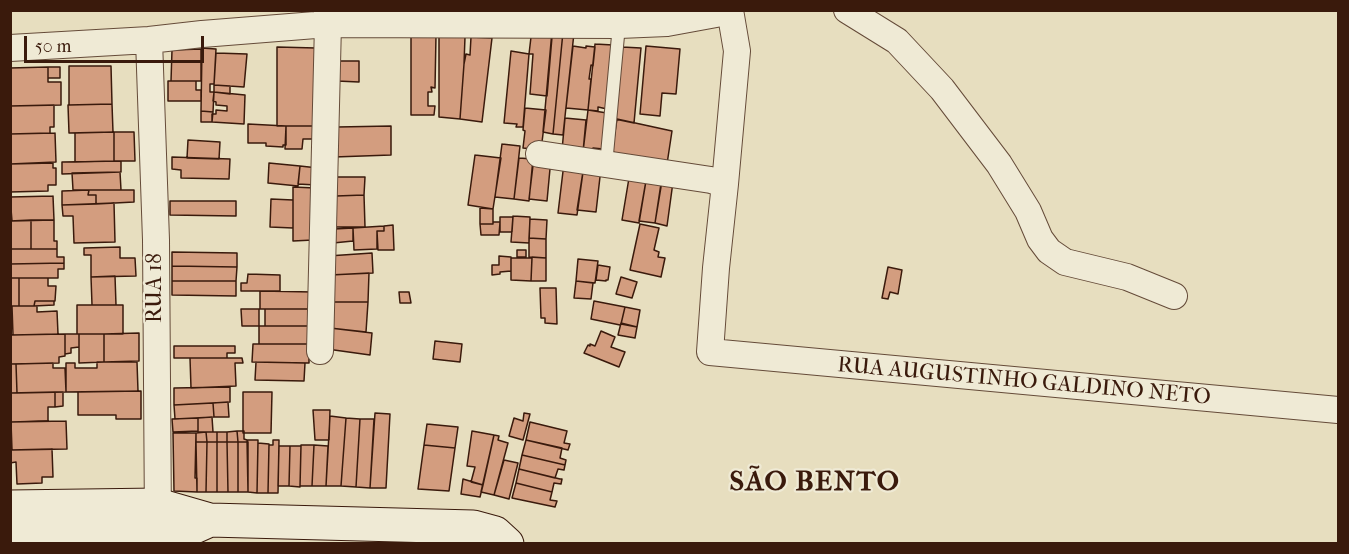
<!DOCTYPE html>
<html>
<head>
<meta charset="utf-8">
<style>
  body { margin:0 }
  #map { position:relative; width:1349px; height:554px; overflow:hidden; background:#e7debf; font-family:"IM FELL French Canon",serif }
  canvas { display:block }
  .frame { position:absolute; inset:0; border:12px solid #3a1a0c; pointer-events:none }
  .scale { position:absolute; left:24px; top:36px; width:180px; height:27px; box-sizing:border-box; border:3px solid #3a1a0c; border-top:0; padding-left:8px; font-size:18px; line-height:21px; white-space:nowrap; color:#3a1a0c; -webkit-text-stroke:4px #efead5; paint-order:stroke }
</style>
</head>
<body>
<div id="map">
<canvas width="1349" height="554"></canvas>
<div class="frame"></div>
<div class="scale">50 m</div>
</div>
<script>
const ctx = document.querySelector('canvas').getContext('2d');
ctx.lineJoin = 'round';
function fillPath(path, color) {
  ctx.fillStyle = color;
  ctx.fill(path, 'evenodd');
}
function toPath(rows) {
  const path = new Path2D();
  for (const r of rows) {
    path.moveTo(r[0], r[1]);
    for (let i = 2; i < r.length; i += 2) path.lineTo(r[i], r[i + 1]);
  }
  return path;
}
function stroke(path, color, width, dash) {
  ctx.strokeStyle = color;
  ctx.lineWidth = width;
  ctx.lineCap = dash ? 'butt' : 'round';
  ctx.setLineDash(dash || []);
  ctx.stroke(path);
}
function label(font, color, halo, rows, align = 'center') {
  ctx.font = font + ' "IM FELL French Canon",serif';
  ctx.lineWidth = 4.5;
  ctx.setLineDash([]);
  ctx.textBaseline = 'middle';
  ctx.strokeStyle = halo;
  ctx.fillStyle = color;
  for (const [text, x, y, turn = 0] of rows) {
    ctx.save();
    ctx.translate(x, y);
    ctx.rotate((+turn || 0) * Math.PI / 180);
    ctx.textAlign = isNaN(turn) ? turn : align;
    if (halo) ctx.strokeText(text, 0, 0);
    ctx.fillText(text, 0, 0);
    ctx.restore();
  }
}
const building = toPath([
  [552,31,563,32,553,134,543,132,552,31],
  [563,32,574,33,563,135,553,134,563,32],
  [411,35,436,35,435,88,431,87,432,92,428,92,428,106,435,106,434,115,411,115,411,35],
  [439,37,465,37,464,64,460,119,439,117,439,37],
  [471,37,492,38,482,122,460,119,464,64,466,54,470,55,471,37],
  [531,37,552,37,547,96,530,94,533,54,529,54,531,37],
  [595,44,613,45,607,109,598,107,598,111,588,110,595,44],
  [573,46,586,48,586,46,595,47,593,66,591,65,589,79,591,79,588,110,566,108,573,46],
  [646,46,680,49,676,94,662,93,660,116,640,114,646,46],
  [277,47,316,48,315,126,277,126,277,47],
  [622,47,641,48,634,123,615,119,622,47],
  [202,48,216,49,214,84,210,84,210,92,214,92,213,112,201,111,202,48],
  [201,49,201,81,171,81,172,50,201,49],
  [511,51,529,54,523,127,516,127,517,124,504,123,511,51],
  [216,53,247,54,244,87,214,85,216,53],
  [337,61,359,61,359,82,337,81,337,61],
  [69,66,111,66,112,104,69,105,69,66],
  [48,67,60,67,60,78,48,78,48,67],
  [48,67,48,82,61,82,61,105,10,106,10,68,48,67],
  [168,81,196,81,196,90,201,90,201,101,168,101,168,81],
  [214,85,230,86,230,94,214,92,214,85],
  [214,92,245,95,244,124,212,122,212,114,216,114,216,110,227,111,227,106,216,105,216,102,213,101,214,92],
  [112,104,113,132,69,133,68,105,112,104],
  [54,105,54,127,50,127,50,133,10,134,10,106,54,105],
  [525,108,546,110,541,150,523,148,525,131,523,130,525,108],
  [588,110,607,113,603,149,593,148,593,154,583,152,588,110],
  [201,111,213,112,212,122,201,122,201,111],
  [565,118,586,120,583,152,562,150,565,118],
  [617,119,672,131,667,164,612,152,617,119],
  [248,124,286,126,286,145,283,145,283,147,266,146,266,143,248,143,248,124],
  [286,126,317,126,317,139,303,139,302,149,285,149,286,126],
  [391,126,391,155,334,157,337,127,391,126],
  [114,132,134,132,135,161,114,161,114,132],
  [114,132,114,161,75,162,75,133,114,132],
  [55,133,56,162,10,164,10,134,55,133],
  [188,140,220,142,219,159,187,158,188,140],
  [502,144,520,146,514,199,495,197,502,144],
  [475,155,501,158,493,209,468,205,475,155],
  [172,157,230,159,229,179,181,178,181,170,172,169,172,157],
  [534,157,551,158,547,201,529,199,534,157],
  [519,158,533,159,529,201,514,199,519,158],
  [121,161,121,172,62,174,62,162,121,161],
  [53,163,53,168,56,168,56,185,48,185,48,191,10,192,10,164,53,163],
  [269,163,300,166,298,186,268,183,269,163],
  [564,163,584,165,577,215,558,213,564,163],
  [584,165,601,168,596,212,577,210,584,165],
  [300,166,318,168,316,185,298,184,300,166],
  [120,172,121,190,73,190,72,173,120,172],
  [630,172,647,175,639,223,622,220,630,172],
  [647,175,662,177,655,223,639,221,647,175],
  [336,177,365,177,364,195,336,196,336,177],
  [662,181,673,182,667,226,655,223,662,181],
  [293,187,315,188,313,240,293,241,293,187],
  [89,190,88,195,96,195,96,204,62,205,62,191,89,190],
  [89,190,134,190,134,202,96,204,96,195,88,195,89,190],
  [364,195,365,227,335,227,336,196,364,195],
  [53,196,54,220,12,221,10,197,53,196],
  [271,199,293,200,293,228,270,227,271,199],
  [170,201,236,201,236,216,170,215,170,201],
  [114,203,115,242,74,243,73,216,63,216,62,205,114,203],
  [480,208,493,209,493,224,480,224,480,208],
  [513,216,530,217,529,243,511,242,513,216],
  [500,217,513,217,512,232,500,232,500,217],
  [530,219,547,220,546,239,529,238,530,219],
  [31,220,54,220,54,241,57,241,57,249,31,249,31,220],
  [31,220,31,249,10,249,10,221,31,220],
  [493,222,500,222,499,235,481,235,480,224,493,224,493,222],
  [640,224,659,228,654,250,659,252,658,257,665,258,661,277,630,270,640,224],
  [393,225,394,250,378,250,377,231,384,231,384,226,393,225],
  [384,226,384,231,377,231,377,249,354,250,353,228,384,226],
  [353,228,353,241,333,243,334,229,353,228],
  [529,238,546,239,546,258,529,257,529,238],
  [120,247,120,258,135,258,136,276,91,277,91,255,84,255,84,248,120,247],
  [10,249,57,249,57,257,64,257,64,263,10,264,10,249],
  [517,250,526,250,526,257,517,257,517,250],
  [172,252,237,253,237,267,172,266,172,252],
  [372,253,373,273,329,275,328,256,372,253],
  [499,256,511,257,511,271,500,272,500,274,492,275,492,265,499,265,499,256],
  [532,257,546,258,546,281,531,281,532,257],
  [511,258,532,258,531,281,511,280,511,258],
  [578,259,598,261,595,283,576,281,578,259],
  [64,263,64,269,58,269,58,278,10,278,10,264,64,263],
  [598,265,610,267,608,280,606,280,606,281,596,280,598,265],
  [172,266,237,267,236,281,172,281,172,266],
  [888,267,902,270,898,294,890,292,888,299,882,298,888,267],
  [369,273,368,302,331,302,331,275,369,273],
  [248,274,280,275,280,291,241,291,241,283,247,283,248,274],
  [115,276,116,305,92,305,91,277,115,276],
  [621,277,637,282,632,298,616,294,621,277],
  [10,278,19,278,19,306,10,306,10,278],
  [19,278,48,278,48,286,56,286,55,301,35,301,34,306,19,306,19,278],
  [172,281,236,281,236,296,172,295,172,281],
  [576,281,593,283,591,299,574,298,576,281],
  [540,288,556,288,557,324,545,323,545,318,541,318,540,288],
  [260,291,313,292,311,309,260,309,260,291],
  [399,292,409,292,411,303,400,303,399,292],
  [35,301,54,301,54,305,34,306,35,301],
  [594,301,625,307,621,324,620,325,591,319,594,301],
  [331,302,368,302,366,332,330,328,331,302],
  [77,305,123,305,123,334,77,334,77,305],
  [12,306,37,306,37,312,57,311,58,334,13,335,12,306],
  [625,307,640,310,637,327,621,324,625,307],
  [241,309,259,309,259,326,242,326,241,309],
  [265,309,312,309,311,326,265,326,265,309],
  [621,323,637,327,635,338,618,335,621,323],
  [259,326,311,326,311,344,259,344,259,326],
  [330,328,372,333,370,355,327,349,330,328],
  [601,331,615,337,611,347,625,352,619,367,584,353,588,345,590,346,590,344,595,346,601,331],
  [139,333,139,361,104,362,104,334,139,333],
  [65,334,79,334,79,347,71,348,71,353,65,354,65,334],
  [65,334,65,356,59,357,59,363,10,364,10,335,65,334],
  [79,334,104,334,104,362,79,363,79,334],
  [435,341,462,344,460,362,433,359,435,341],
  [253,344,309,344,309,363,252,362,253,344],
  [174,346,235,346,235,353,227,353,227,358,174,358,174,346],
  [190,358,242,358,243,363,235,363,236,386,191,388,190,358],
  [97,362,137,362,138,391,66,392,66,363,75,363,75,368,97,368,97,362],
  [256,362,305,363,304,381,255,380,256,362],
  [53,363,53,368,65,368,66,392,17,393,16,364,53,363],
  [10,364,16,364,17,393,10,393,10,364],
  [230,387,230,402,174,405,174,388,230,387],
  [141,391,141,419,116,419,116,415,78,415,78,392,141,391],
  [55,392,63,392,63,406,55,407,55,392],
  [55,392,55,407,48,407,48,421,10,422,10,393,55,392],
  [243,392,272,392,271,433,243,433,243,392],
  [228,402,229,417,214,417,213,403,228,402],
  [213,403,214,417,175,419,174,405,213,403],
  [313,410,330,410,329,440,315,440,313,410],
  [375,413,390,414,386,488,370,488,375,413],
  [524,413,530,414,523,440,509,436,514,418,523,421,524,413],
  [330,416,346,418,341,486,326,486,330,416],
  [212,417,213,432,198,432,198,418,212,417],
  [198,418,198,431,173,432,172,419,198,418],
  [346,418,360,419,356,487,341,486,346,418],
  [360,419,374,419,370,488,356,487,360,419],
  [66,421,67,449,12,450,11,422,66,421],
  [530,422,567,431,564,443,570,444,568,450,526,440,530,422],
  [427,424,458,427,455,448,424,445,427,424],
  [237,431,238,442,227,442,227,432,237,431],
  [237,431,244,431,244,439,247,440,248,442,238,442,237,431],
  [472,431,494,435,483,485,471,482,475,467,467,466,472,431],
  [206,432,207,442,196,442,196,433,206,432],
  [206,432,217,432,217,442,207,442,206,432],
  [217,432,227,432,227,442,217,442,217,432],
  [173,433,196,433,195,478,197,478,197,492,174,491,173,433],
  [494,435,499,436,498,440,508,443,494,495,481,492,494,435],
  [247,440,258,440,257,493,248,492,247,440],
  [273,440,279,440,278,493,268,493,269,445,273,445,273,440],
  [526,440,562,448,560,458,566,460,565,465,522,455,526,440],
  [196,442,207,442,206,492,197,492,196,442],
  [207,442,217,442,217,492,206,492,207,442],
  [217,442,227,442,228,492,217,492,217,442],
  [227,442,238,442,238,492,228,492,227,442],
  [238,442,248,442,248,492,238,492,238,442],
  [258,443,269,444,268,493,257,493,258,443],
  [301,445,314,445,312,486,300,486,301,445],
  [314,445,328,446,326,486,312,486,314,445],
  [424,445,455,448,449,491,418,489,424,445],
  [279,446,290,446,289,486,278,486,279,446],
  [290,446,301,446,300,487,289,486,290,446],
  [52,449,53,477,42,477,42,483,17,484,16,462,10,463,10,450,52,449],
  [522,455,565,465,564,470,558,469,555,478,519,469,522,455],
  [504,460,518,463,509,499,494,495,504,460],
  [519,469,560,479,562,479,561,484,554,483,552,492,516,483,519,469],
  [463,479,483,485,480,497,461,494,463,479],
  [516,483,552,492,550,500,557,501,555,507,512,498,516,483]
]);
fillPath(building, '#d39d7f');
stroke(building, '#3a1a0c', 1.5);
const lane = toPath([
  [606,165,619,25]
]);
const street = toPath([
  [847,10,897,41,942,89,999,164,1028,211,1040,239,1049,251,1065,262,1127,277,1174,296],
  [149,40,156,240,158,524],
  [10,48,149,40,202,34,328,24,619,25,667,23,716,14,719,10],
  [539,154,711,180,725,184,716,268,710,352,1338,410],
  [725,184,737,51,730,10],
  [320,351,328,24,327,10]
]);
const secondary = toPath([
  [10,507,158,505,210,520,473,527,495,533,507,544],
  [10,539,159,536,181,533,210,520]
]);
stroke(lane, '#654b39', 14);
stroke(street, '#654b39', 28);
stroke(secondary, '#3a1a0c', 35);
stroke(lane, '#efead5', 12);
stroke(street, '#efead5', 26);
stroke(secondary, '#efead5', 33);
label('22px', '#3a1a0c', '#efead5', [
  ["RUA 18",156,288,-90],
  ["RUA AUGUSTINHO GALDINO NETO",1024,382,5]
]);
ctx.letterSpacing = '1.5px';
label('bold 28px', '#3a1a0c', '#efead5', [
  ["SÃO BENTO",815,483]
]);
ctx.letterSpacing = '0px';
</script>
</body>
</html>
